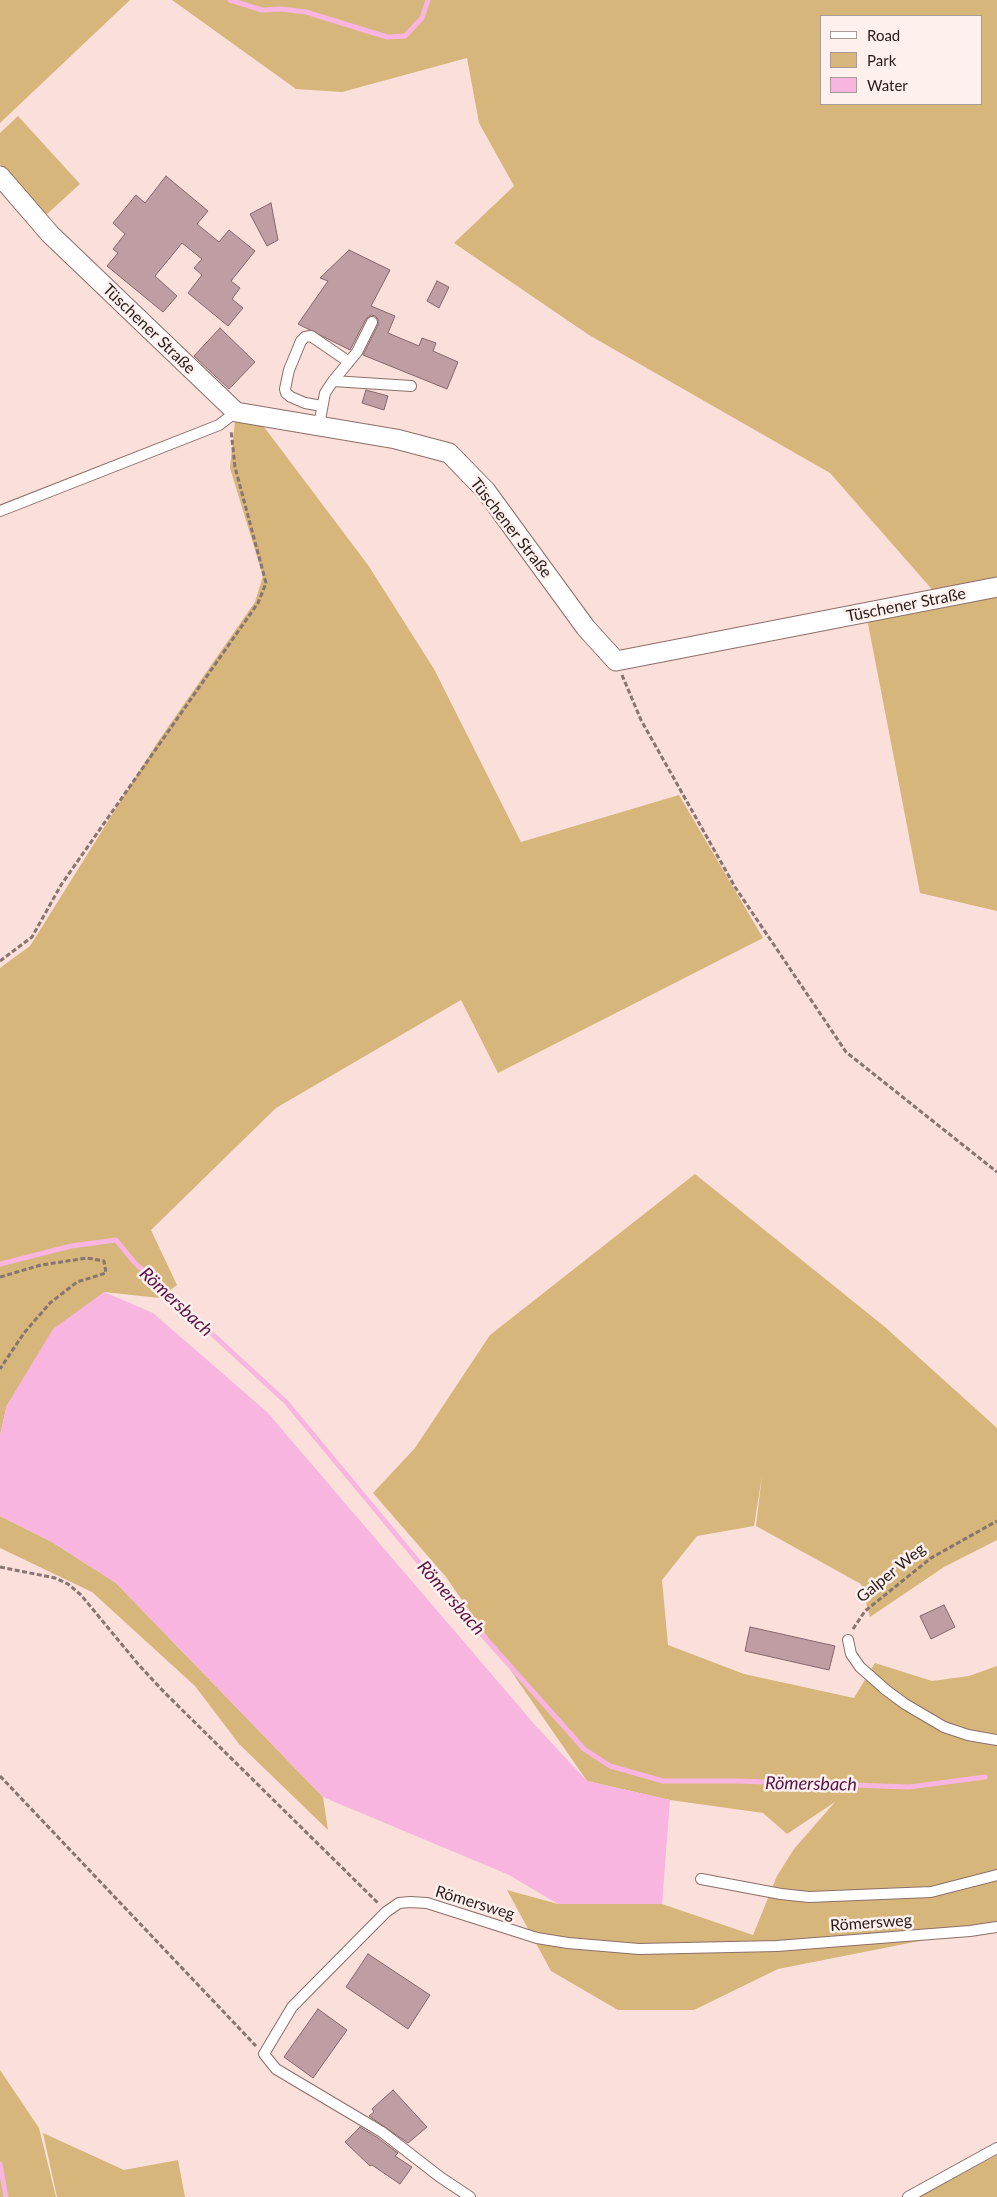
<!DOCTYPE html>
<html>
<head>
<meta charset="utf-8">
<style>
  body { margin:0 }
  #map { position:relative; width:997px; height:2197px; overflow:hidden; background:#fbdfda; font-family:Lato,sans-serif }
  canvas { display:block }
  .legend { position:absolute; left:820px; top:15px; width:162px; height:90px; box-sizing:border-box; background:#fef0ed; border:1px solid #a89b98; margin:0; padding:6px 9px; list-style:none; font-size:15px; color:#271b18 }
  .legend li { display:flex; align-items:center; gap:10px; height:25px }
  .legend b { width:25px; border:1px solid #a89b98 }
</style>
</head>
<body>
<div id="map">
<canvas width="997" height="2197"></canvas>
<ul class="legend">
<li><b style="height:6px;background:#fff"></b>Road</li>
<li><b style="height:14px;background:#d7b67c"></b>Park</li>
<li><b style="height:14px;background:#f7b5e0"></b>Water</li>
</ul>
</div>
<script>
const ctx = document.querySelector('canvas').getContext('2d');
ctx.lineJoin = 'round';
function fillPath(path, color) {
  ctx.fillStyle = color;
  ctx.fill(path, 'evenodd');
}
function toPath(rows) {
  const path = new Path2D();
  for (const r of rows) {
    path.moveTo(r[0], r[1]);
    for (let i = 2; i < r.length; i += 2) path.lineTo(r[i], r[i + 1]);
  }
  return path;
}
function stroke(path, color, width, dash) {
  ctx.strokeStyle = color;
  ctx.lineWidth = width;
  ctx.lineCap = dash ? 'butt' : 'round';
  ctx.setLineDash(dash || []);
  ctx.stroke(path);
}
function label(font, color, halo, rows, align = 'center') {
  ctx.font = font + ' Lato,sans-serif';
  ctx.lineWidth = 5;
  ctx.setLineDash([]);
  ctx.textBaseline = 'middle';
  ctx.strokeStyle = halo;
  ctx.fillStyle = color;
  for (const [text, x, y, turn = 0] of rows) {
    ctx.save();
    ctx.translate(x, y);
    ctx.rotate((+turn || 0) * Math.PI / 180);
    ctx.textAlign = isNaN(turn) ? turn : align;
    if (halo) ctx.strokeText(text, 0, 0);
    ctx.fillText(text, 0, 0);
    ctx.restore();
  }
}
fillPath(toPath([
  [0,0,130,0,0,123],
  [172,0,997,0,997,911,920,893,865,608,936,594,830,473,589,335,454,243,514,186,479,123,467,58,342,92,296,89],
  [821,16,981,16,981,104,821,104],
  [18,116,80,184,46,215,0,164,0,133],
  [236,412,261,423,368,565,434,669,521,842,679,795,763,938,498,1073,461,1000,276,1108,151,1230,177,1285,160,1298,104,1292,7,1405,0,1435,0,968,30,946,157,743,255,602,263,576,230,468],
  [695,1174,885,1327,997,1428,997,1540,944,1567,870,1617,861,1584,756,1526,762,1476,754,1526,697,1536,662,1580,668,1645,744,1674,854,1698,875,1663,932,1681,969,1676,997,1666,997,1928,945,1936,778,1969,694,2010,618,2010,551,1971,507,1890,558,1904,662,1904,753,1935,777,1876,794,1849,835,1802,787,1834,763,1813,670,1800,587,1781,446,1577,373,1493,415,1448,490,1335],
  [0,1516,52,1542,116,1583,323,1797,328,1830,239,1744,195,1686,92,1592,0,1548],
  [0,2070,39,2128,56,2197,0,2197],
  [43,2133,124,2170,178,2160,185,2197,57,2197],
  [997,2155,997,2197,919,2197]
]), '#d7b67c');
fillPath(toPath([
  [104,1292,153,1313,267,1412,535,1725,587,1781,670,1800,662,1904,558,1904,509,1875,323,1797,116,1583,52,1542,0,1516,0,1435,7,1405,53,1329]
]), '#f7b5e0');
stroke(toPath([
  [230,0,262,10,281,9,306,12,387,37,405,36,422,18,428,0],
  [0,1264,71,1246,116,1240,134,1262,286,1402,437,1584,584,1749,610,1766,663,1781,738,1781,909,1787,985,1777],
  [0,2164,6,2197]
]), '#f7b5e0', 5);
const building = toPath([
  [166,176,208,211,197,224,219,242,229,230,255,251,231,281,240,288,232,299,243,308,228,326,188,293,202,275,194,268,202,259,182,243,155,276,177,296,163,312,107,266,118,253,113,249,125,234,113,223,136,195,145,203,166,176],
  [271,203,278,240,267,246,250,214,271,203],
  [349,250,390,270,371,306,395,316,388,333,419,346,422,338,436,343,433,351,458,362,447,389,363,355,378,325,378,319,375,316,371,315,366,319,350,350,298,324,328,281,320,278,349,250],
  [437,281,449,287,439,308,427,301,437,281],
  [220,328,255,362,229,389,194,356,220,328],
  [366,390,388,396,384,410,362,403,366,390],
  [944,1605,955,1627,931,1639,920,1616,944,1605],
  [750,1627,835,1646,829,1670,745,1651,750,1627],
  [368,1954,430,1995,408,2029,346,1987,368,1954],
  [318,2009,347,2030,313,2078,284,2057,318,2009],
  [393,2090,427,2127,408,2143,369,2116,374,2112,372,2109,393,2090],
  [360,2127,378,2138,398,2153,395,2156,412,2167,400,2184,372,2165,370,2166,345,2142,360,2127]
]);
fillPath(building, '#be9da3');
stroke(building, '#85676d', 1);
const lane = toPath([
  [333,381,357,352,372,322],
  [322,406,305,403,291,397,286,393,285,389,289,370,301,341,305,337,311,336,349,362],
  [319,425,325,393,333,381,411,386],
  [0,511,219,425,236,412],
  [848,1640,851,1654,860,1667,886,1690,905,1704,944,1727,968,1735,997,1740],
  [701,1879,781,1894,809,1897,931,1892,997,1875],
  [470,2197,440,2177,382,2132,276,2069,264,2054,292,2007,386,1912,399,1903,410,1902,427,1903,537,1938,568,1943,639,1949,777,1946,970,1931,997,1927],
  [908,2197,997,2148]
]);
const street = toPath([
  [0,176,50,234,236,412,396,439,449,453,486,491,586,628,616,661,997,587]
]);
stroke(lane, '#8d6e69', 12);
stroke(street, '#8d6e69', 21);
stroke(toPath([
  [622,675,641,720,735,887,846,1052,997,1172],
  [0,961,32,937,61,885,258,603,266,583,235,467,231,430],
  [0,1277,41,1265,87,1258,104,1261,106,1273,77,1282,50,1303,24,1333,0,1369],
  [0,1567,55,1578,68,1584,81,1595,138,1664,165,1693,379,1904],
  [853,1629,865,1611,931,1558,997,1521],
  [0,1776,256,2046]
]), '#887470', 3, [5, 2.5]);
stroke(lane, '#fff', 10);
stroke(street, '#fff', 19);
label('16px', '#271b18', '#fef0ed', [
  ["Tüschener Straße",149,329,44],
  ["Tüschener Straße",511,528,52],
  ["Tüschener Straße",906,605,-11],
  ["Galper Weg",891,1573,-39],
  ["Römersweg",475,1903,17],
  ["Römersweg",871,1923,-4]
]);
label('italic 18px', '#591246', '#fef0ed', [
  ["Römersbach",176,1302,43],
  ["Römersbach",451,1598,49],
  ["Römersbach",811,1784,1]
]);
</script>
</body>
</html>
